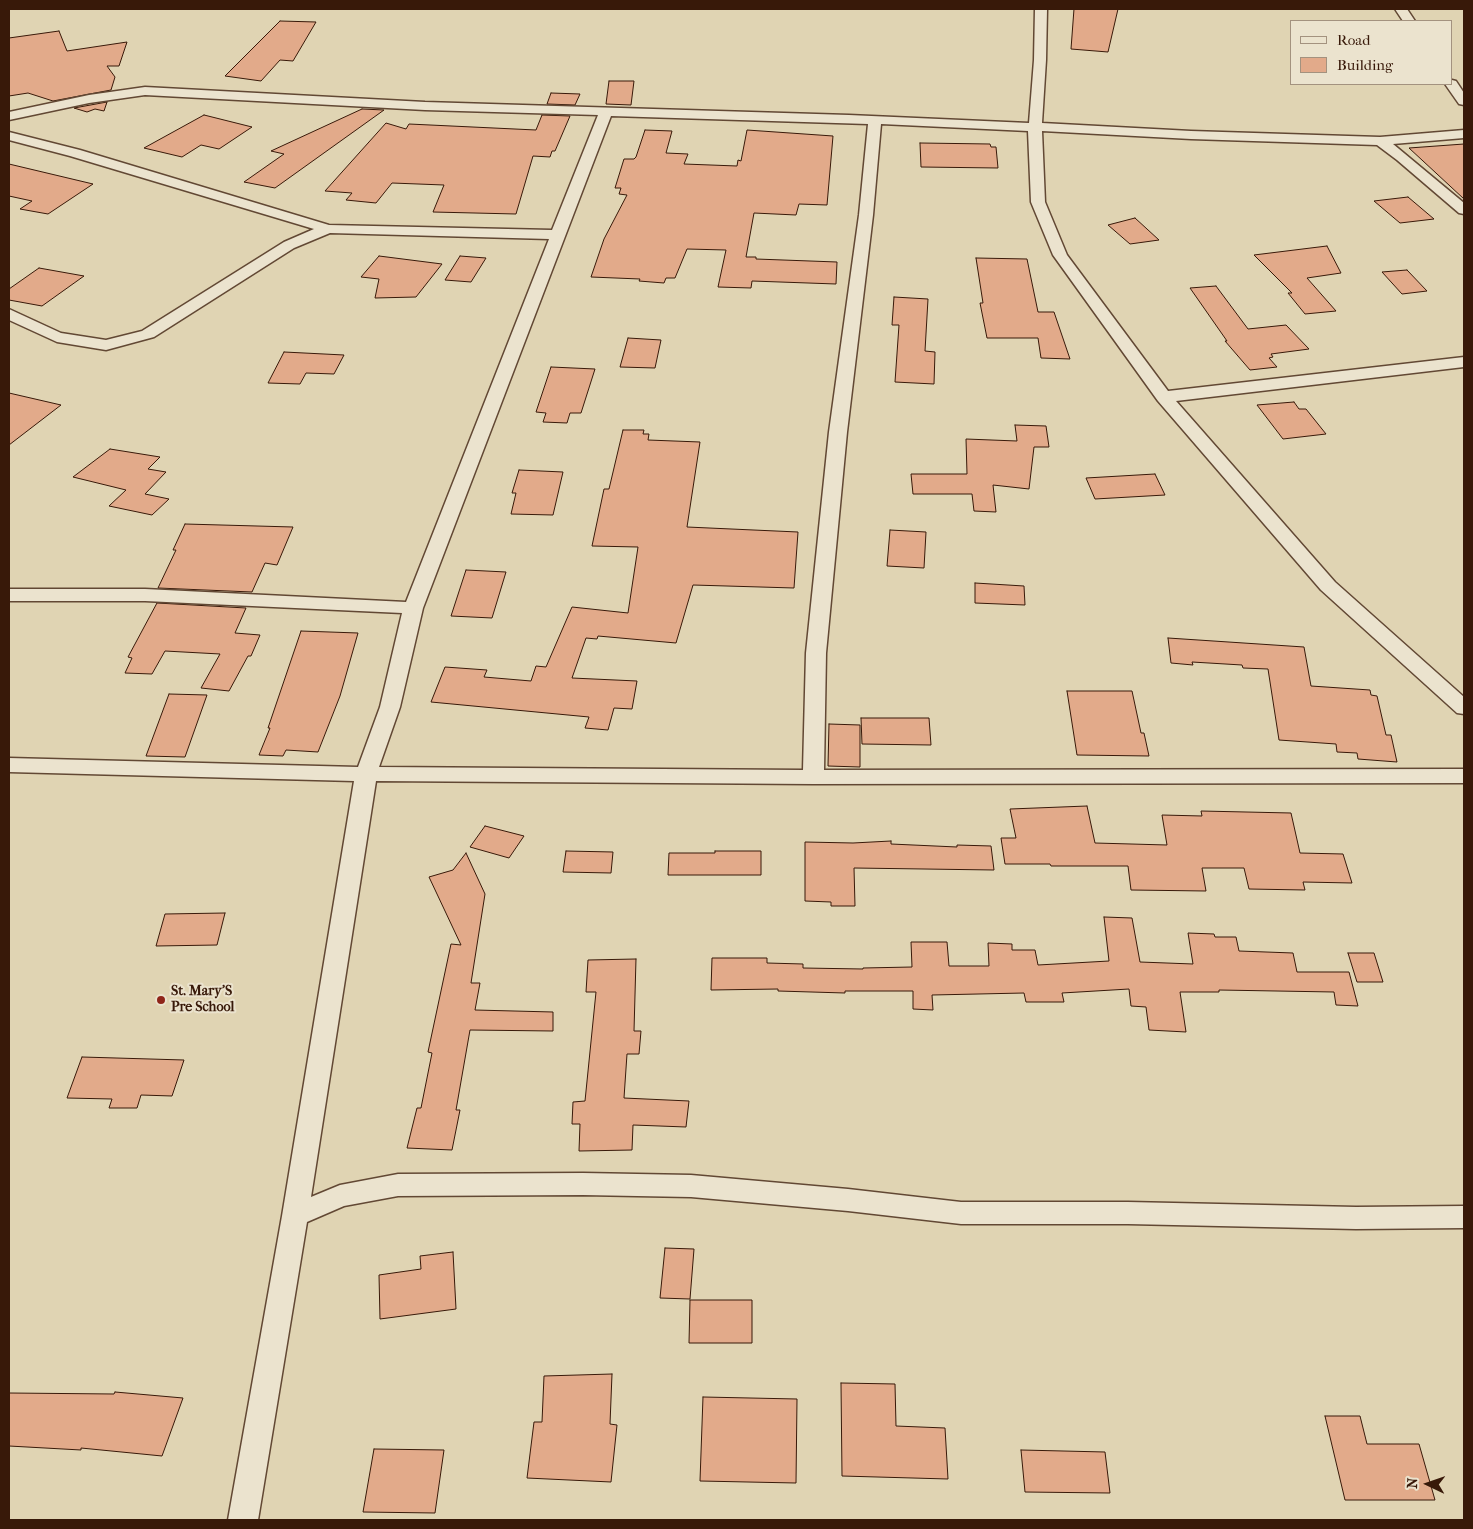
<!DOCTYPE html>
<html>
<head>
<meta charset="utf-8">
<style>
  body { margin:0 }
  #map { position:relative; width:1473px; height:1529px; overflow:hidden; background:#e0d4b3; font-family:"IM FELL French Canon",serif }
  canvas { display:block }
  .frame { position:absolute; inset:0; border:10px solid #381909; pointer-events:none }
  .legend { position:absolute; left:1290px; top:20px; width:162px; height:65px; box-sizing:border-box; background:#ebe3ce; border:1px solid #a3927f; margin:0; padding:6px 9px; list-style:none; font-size:15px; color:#381909 }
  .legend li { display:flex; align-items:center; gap:10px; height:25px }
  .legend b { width:25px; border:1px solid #a3927f }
  .north { position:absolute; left:1403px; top:1459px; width:50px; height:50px; -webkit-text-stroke:4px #ebe3ce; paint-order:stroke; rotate:273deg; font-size:14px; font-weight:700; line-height:20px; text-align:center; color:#381909 }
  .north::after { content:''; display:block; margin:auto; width:18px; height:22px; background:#381909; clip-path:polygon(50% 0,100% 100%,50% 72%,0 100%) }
</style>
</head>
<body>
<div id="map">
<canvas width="1473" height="1529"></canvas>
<div class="frame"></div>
<ul class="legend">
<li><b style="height:6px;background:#ebe3ce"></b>Road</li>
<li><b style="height:14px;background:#e2aa8a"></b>Building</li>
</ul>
<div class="north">N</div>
</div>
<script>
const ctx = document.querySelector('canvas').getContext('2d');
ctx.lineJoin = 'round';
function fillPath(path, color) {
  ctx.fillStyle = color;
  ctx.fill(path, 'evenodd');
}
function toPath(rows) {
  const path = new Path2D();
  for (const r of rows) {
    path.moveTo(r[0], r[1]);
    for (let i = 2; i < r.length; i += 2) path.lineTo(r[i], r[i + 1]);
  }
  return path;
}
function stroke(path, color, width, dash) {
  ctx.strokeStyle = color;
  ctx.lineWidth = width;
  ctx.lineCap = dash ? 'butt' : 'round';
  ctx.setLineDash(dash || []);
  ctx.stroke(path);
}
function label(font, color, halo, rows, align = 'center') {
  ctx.font = font + ' "IM FELL French Canon",serif';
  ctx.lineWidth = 4;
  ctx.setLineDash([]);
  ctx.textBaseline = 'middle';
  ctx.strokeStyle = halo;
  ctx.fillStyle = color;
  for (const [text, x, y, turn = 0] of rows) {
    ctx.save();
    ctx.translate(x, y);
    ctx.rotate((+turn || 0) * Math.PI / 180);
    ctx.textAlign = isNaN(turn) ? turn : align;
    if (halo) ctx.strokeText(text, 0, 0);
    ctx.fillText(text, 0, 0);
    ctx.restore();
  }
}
const building = toPath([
  [1074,9,1118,9,1108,52,1071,49,1074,9],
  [280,21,316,22,293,61,280,60,261,81,225,76,280,21],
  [59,31,67,51,127,42,119,66,107,66,115,77,111,90,53,101,28,93,9,96,9,38,59,31],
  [609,81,634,81,631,105,606,104,609,81],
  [551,93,580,94,575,105,547,104,551,93],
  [107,102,104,111,95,109,87,112,74,108,107,102],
  [362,109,384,110,275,188,244,182,284,154,271,151,362,109],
  [204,115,252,127,219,149,201,145,182,157,144,148,204,115],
  [542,115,570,116,555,151,552,151,550,157,533,156,516,214,433,212,444,185,392,183,376,203,346,200,352,193,325,191,386,123,406,129,409,124,536,130,542,115],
  [645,130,672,131,666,153,688,154,684,164,737,166,738,160,741,161,747,130,833,136,827,205,799,204,796,215,754,213,746,257,756,257,756,259,837,262,836,284,752,281,751,288,718,287,726,250,687,249,675,278,666,278,664,283,639,281,640,279,591,277,604,239,627,195,619,194,621,188,615,188,624,159,634,159,636,157,645,130],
  [920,143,990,144,991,147,996,147,998,168,921,167,920,143],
  [1464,144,1464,199,1409,148,1464,144],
  [9,164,93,184,48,214,20,209,32,201,9,196,9,164],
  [1408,197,1434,219,1400,223,1374,201,1408,197],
  [1135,218,1159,240,1130,244,1108,225,1135,218],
  [1327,246,1341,273,1307,278,1336,311,1305,314,1288,293,1292,293,1254,255,1327,246],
  [379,256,442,264,416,297,375,298,379,279,361,277,379,256],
  [460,256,486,258,471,282,445,280,460,256],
  [976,258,1027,259,1038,312,1054,312,1070,359,1041,358,1038,338,987,338,980,303,983,303,976,258],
  [39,268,84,276,42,306,9,300,9,289,39,268],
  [1407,270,1427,291,1402,294,1382,272,1407,270],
  [1216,286,1248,329,1286,325,1309,349,1271,354,1273,357,1269,358,1277,367,1250,370,1225,341,1227,341,1190,288,1216,286],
  [894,297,928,299,925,351,935,352,934,384,895,382,899,325,892,325,894,297],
  [628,338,661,340,655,368,620,367,628,338],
  [284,352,344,355,334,374,306,373,300,384,268,383,284,352],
  [551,367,595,369,581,413,570,413,567,423,543,422,546,413,536,412,551,367],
  [9,393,61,405,9,445,9,393],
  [1294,402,1299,409,1306,409,1326,434,1283,439,1257,405,1294,402],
  [1015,425,1046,426,1049,447,1034,447,1029,489,993,485,996,512,974,511,972,494,913,494,911,474,967,474,966,439,1017,441,1015,425],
  [623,430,644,430,643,434,649,434,648,440,700,442,687,527,798,532,794,588,693,585,676,643,598,636,597,639,586,638,572,678,637,681,632,709,614,708,608,730,585,728,589,717,431,702,445,667,487,670,484,677,531,681,536,666,546,667,572,607,628,613,638,547,592,546,604,489,609,489,623,430],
  [110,449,160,457,148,469,166,472,145,494,169,499,152,515,109,506,126,490,73,477,110,449],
  [519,470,563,472,553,515,511,514,516,493,512,493,519,470],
  [1155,474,1165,495,1095,499,1086,478,1155,474],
  [185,524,293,527,277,565,265,563,252,592,158,588,176,550,173,550,185,524],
  [890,530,926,532,924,568,887,566,890,530],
  [466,570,506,572,492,618,451,616,466,570],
  [975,583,1024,586,1025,605,975,603,975,583],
  [157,603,246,608,235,633,260,635,251,656,248,656,229,691,201,688,220,654,165,651,152,674,125,673,132,658,128,657,157,603],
  [301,631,358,633,340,696,318,752,286,750,283,756,259,755,270,728,268,728,301,631],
  [1168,638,1304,647,1311,686,1370,690,1371,695,1377,696,1386,735,1391,735,1397,762,1358,759,1357,753,1337,752,1336,744,1279,740,1268,669,1243,668,1242,665,1192,662,1193,665,1171,663,1168,638],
  [1067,691,1132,691,1141,733,1144,733,1149,756,1077,755,1067,691],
  [169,694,207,695,185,757,146,756,169,694],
  [861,718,929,718,931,745,862,744,861,718],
  [829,724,860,725,860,767,828,766,829,724],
  [1087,806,1095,843,1167,845,1162,815,1202,816,1201,811,1291,813,1300,853,1343,854,1352,883,1303,882,1305,890,1249,889,1244,868,1202,868,1206,891,1131,890,1128,866,1051,866,1050,864,1005,864,1001,838,1016,838,1010,809,1087,806],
  [485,826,524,836,509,858,470,847,485,826],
  [891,841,891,844,957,847,957,845,991,846,994,870,854,868,855,906,831,906,831,902,805,901,805,842,853,843,891,841],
  [566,851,613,852,611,873,563,872,566,851],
  [715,851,761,851,761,875,668,875,669,853,715,853,715,851],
  [466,853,485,894,471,983,480,983,475,1010,553,1012,553,1031,470,1030,456,1110,460,1110,452,1150,407,1148,417,1108,421,1108,432,1053,428,1052,451,944,461,945,429,877,453,870,466,853],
  [225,913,217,945,156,946,165,914,225,913],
  [1104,917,1132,918,1140,962,1193,964,1188,933,1214,934,1215,937,1236,937,1239,951,1293,953,1297,972,1349,972,1358,1006,1336,1005,1334,992,1219,990,1219,992,1180,992,1186,1032,1149,1030,1146,1007,1131,1006,1129,989,1062,993,1064,1002,1026,1002,1024,993,932,995,933,1010,913,1009,913,991,845,991,845,993,778,991,778,989,711,990,712,958,767,958,767,963,803,964,803,968,863,969,863,968,912,967,911,942,947,942,949,966,989,966,988,943,1012,944,1012,950,1035,950,1038,965,1109,961,1104,917],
  [1348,953,1374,953,1383,982,1357,982,1348,953],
  [636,959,634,1031,641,1031,639,1054,627,1054,624,1098,689,1101,686,1127,633,1125,632,1150,579,1151,580,1124,572,1124,573,1102,585,1101,596,992,586,992,588,960,636,959],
  [82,1057,184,1060,172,1096,141,1095,137,1108,109,1108,112,1099,67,1098,82,1057],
  [665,1248,694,1249,690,1299,660,1298,665,1248],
  [453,1252,456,1309,380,1319,379,1275,421,1269,420,1256,453,1252],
  [690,1300,752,1300,752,1343,689,1343,690,1300],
  [612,1374,610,1424,617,1425,611,1482,527,1478,534,1422,542,1422,544,1376,612,1374],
  [841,1383,895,1384,896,1426,945,1428,948,1479,842,1476,841,1383],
  [115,1392,183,1398,162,1456,81,1448,81,1450,9,1446,9,1393,114,1394,115,1392],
  [703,1397,797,1399,796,1483,700,1481,703,1397],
  [1325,1416,1360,1416,1367,1444,1419,1444,1435,1500,1345,1500,1325,1416],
  [374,1449,444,1450,435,1513,363,1512,374,1449],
  [1021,1450,1105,1452,1110,1493,1025,1492,1021,1450]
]);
fillPath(building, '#e2aa8a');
stroke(building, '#381909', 1);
const minor = toPath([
  [1035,9,1047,9,1046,60,1042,123,1191,131,1380,137,1464,130,1464,138,1393,144,1464,203,1464,214,1459,213,1397,160,1377,145,1191,139,1042,131,1045,202,1067,255,1168,391,1464,357,1464,367,1176,401,1335,582,1464,697,1464,714,1457,713,1321,590,1158,401,1053,255,1031,202,1028,131,881,124,873,215,847,432,826,653,824,770,1464,769,1464,783,813,784,376,781,311,1197,340,1185,398,1174,583,1173,691,1175,848,1189,961,1202,1128,1202,1356,1207,1464,1206,1464,1228,1356,1229,1128,1224,961,1224,848,1211,691,1197,583,1195,398,1196,344,1206,307,1222,258,1520,228,1520,282,1216,354,781,9,772,9,758,358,767,380,707,402,613,145,601,9,601,9,589,145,589,406,602,549,239,330,233,294,248,154,337,106,350,57,342,9,320,9,309,61,333,106,340,142,331,284,242,314,229,70,156,9,140,9,132,80,150,329,225,552,230,598,115,425,110,145,95,89,103,9,120,9,112,89,95,145,87,425,102,849,115,1029,123,1034,60,1035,9],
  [611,116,868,124,859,215,829,432,806,653,803,770,379,767,400,707,423,608,611,116],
  [1395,9,1407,9,1415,21,1403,21,1395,9],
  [1452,80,1456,81,1464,93,1464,105,1459,104,1445,84,1452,84,1452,80]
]);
stroke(minor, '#624834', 3);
fillPath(minor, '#ebe3ce');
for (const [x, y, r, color] of [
  [161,1000,5,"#8f2418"]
]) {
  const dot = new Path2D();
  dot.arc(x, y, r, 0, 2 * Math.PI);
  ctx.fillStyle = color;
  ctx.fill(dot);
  stroke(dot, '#ebe3ce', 2);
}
label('bold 14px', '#381909', '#ebe3ce', [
  ["St. Mary'S",171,992],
  ["Pre School",171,1008]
], 'left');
</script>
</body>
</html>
